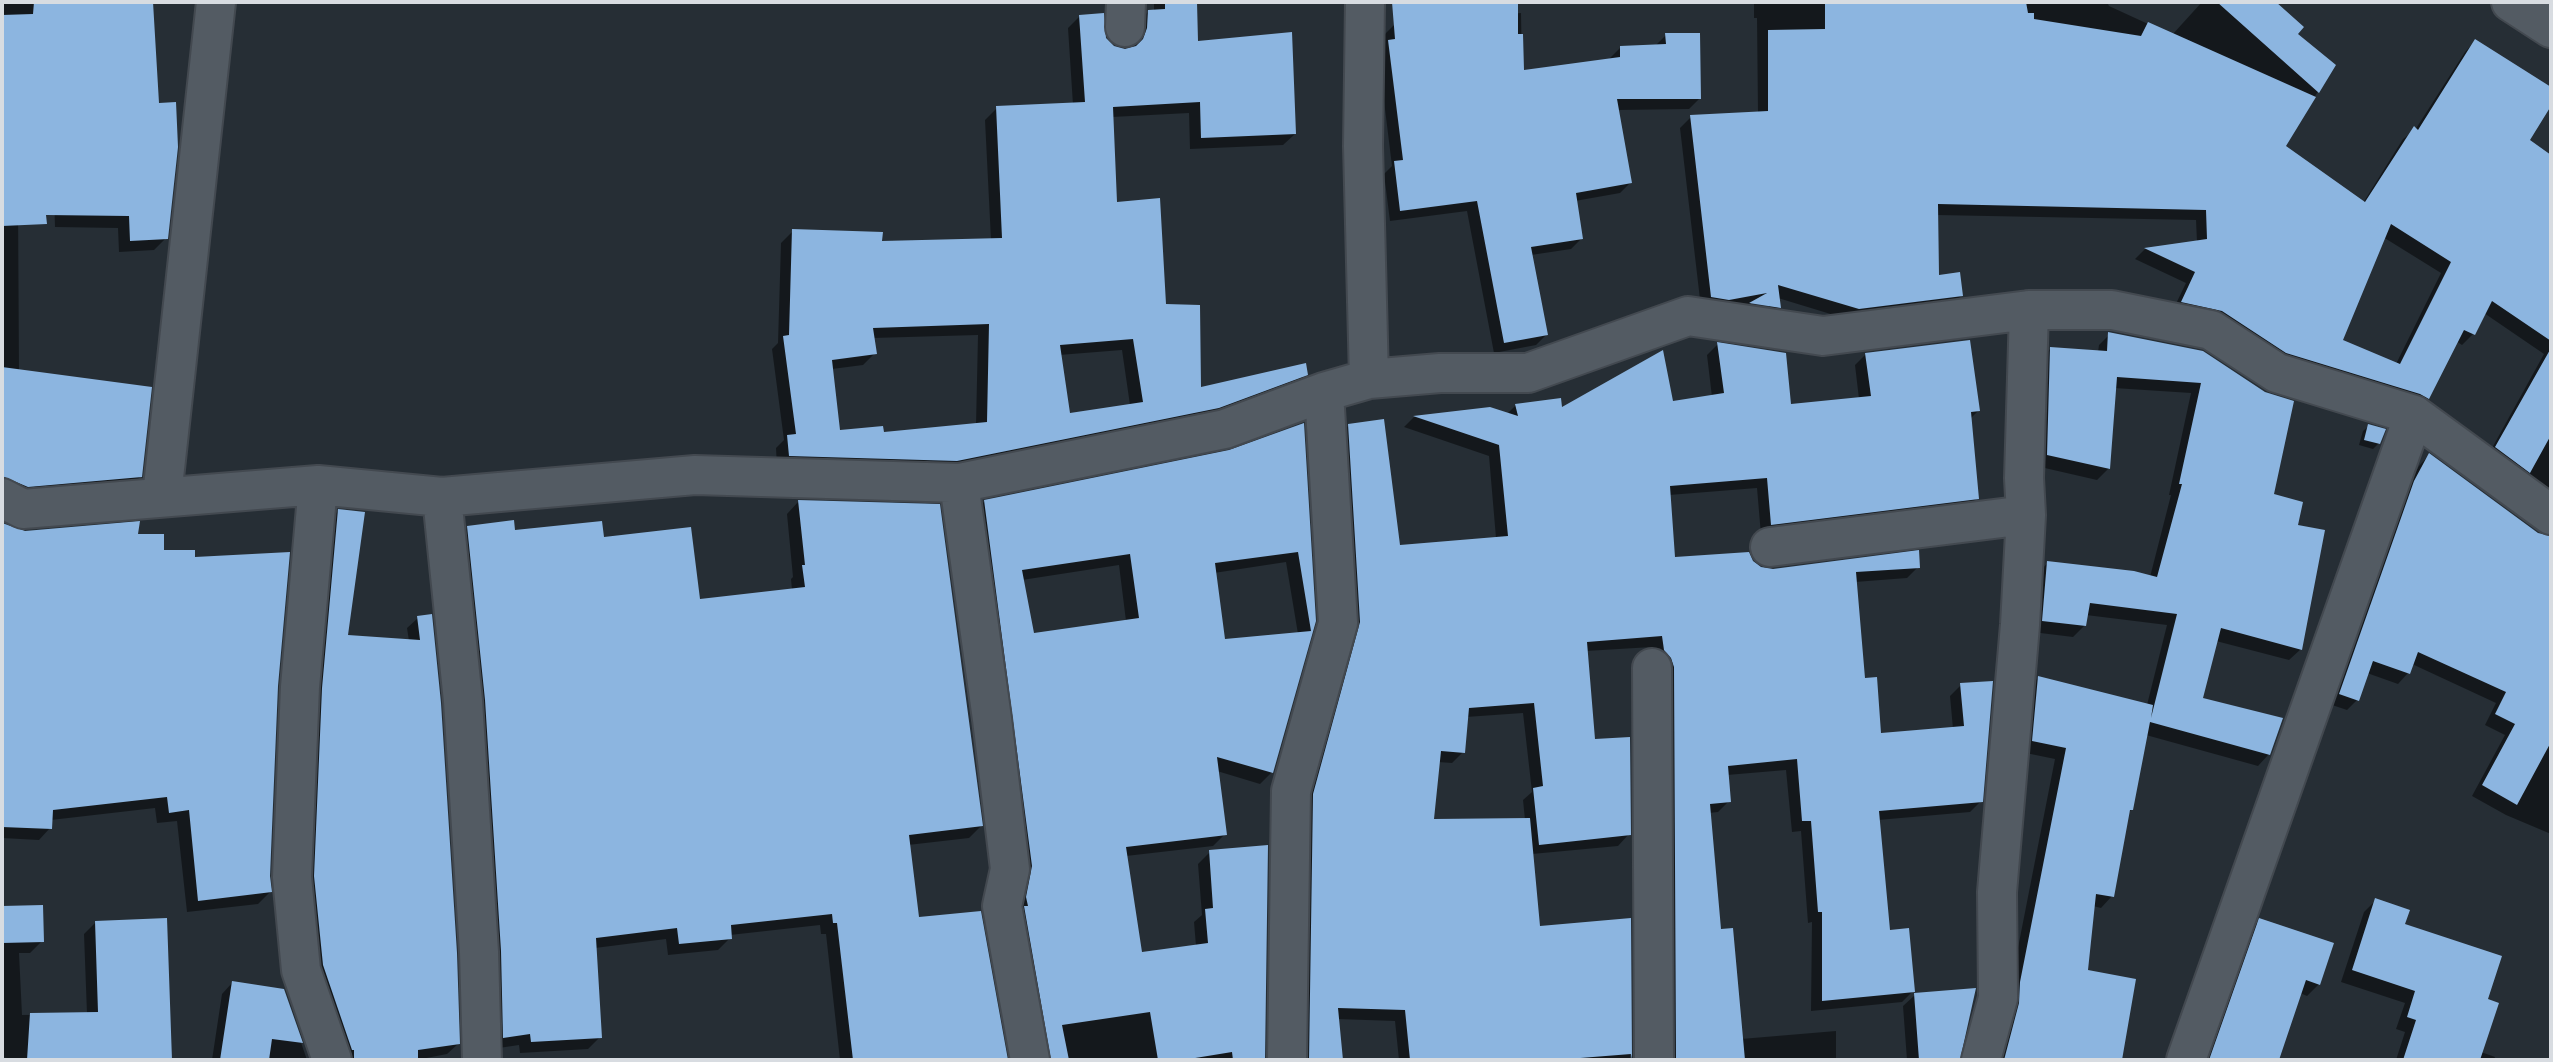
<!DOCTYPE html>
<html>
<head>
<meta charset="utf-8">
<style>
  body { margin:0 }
  #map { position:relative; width:2553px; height:1062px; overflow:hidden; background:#262e35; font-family:"Roboto Condensed",sans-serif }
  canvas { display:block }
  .frame { position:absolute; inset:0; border:4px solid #d8dce1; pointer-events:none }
</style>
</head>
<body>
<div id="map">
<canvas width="2553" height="1062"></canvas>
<div class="frame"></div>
</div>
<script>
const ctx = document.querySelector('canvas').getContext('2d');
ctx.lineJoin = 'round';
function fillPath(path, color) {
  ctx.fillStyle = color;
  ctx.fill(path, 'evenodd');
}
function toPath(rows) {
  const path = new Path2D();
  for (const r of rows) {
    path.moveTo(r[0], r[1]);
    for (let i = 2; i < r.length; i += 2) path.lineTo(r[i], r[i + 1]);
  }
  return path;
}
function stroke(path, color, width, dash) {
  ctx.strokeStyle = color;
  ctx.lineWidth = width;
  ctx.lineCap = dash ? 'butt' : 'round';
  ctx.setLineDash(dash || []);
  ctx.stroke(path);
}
fillPath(toPath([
  [2,2,151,2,166,238,154,250,119,252,118,228,55,227,53,162,2,162],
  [1154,2,1195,2,1196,43,1295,134,1283,145,1190,149,1189,113,1112,117,1116,203,1199,390,1306,374,1294,386,1206,419,944,472,777,467,776,448,784,440,772,349,778,343,781,243,793,231,881,243,991,240,985,120,997,108,1073,105,1068,28,1080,16,1112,47,1123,51,1133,48,1136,24,1148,12,1154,12],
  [978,335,976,425,882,434,838,432,832,369,863,365,875,353,873,338],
  [1122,350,1130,405,1069,415,1059,355],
  [1754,2,2107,2,2109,6,2172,35,2202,2,2274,2,2302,27,2295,34,2334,65,2284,147,2363,203,2403,139,2415,130,2465,52,2475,41,2551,89,2551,103,2528,141,2551,157,2551,506,2486,459,2544,354,2484,313,2473,334,2462,345,2456,341,2428,398,2417,409,2172,312,2186,283,2135,259,2145,249,2197,242,2196,220,1936,215,1937,277,1961,296,1951,306,1847,319,1778,298,1779,307,1768,318,1741,313,1751,304,1717,310,1701,308,1680,128,1691,117,1758,113,1757,18,1754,18],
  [2383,237,2441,273,2396,364,2341,341],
  [1751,302,1769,304,1769,308,1751,305],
  [1521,13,1522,72,1609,59,1620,48,1655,46,1666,35,1700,98,1689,109,1617,110,1631,182,1620,193,1575,201,1582,238,1571,249,1531,255,1547,334,1536,345,1494,353,1467,211,1390,221,1384,174,1392,166,1378,52,1384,46,1383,36,1394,25],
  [18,201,19,371,140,477,126,491,2,495,2,202],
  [2110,334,2202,352,2272,495,2296,527,2301,649,2289,660,2216,641,2201,699,2269,754,2258,766,2146,735,2132,809,2127,814,2112,896,2101,908,2093,906,2086,972,2134,980,2120,1060,1996,1060,2055,759,2021,752,2027,689,2038,678,2147,705,2167,625,2086,615,2085,625,2073,637,2032,632,2036,574,2048,563,2150,577,2171,495,2169,495,2191,393,2114,388,2109,468,2097,480,2036,466,2039,361,2050,349,2098,352,2099,345],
  [1718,344,1790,406,1859,399,1855,365,1866,354,1979,410,1970,419,1977,498,1966,509,1761,535,1757,488,1669,495,1674,559,1752,562,1760,568,1773,570,1918,567,1907,578,1855,582,1863,680,1879,735,1953,729,1950,696,1961,685,1981,801,1970,812,1878,820,1889,931,1913,991,1902,1002,1811,1011,1812,922,1808,923,1801,831,1792,832,1786,770,1727,775,1729,801,1718,812,1709,813,1719,931,1741,1039,1836,1031,1836,1060,1665,1060,1652,647,1586,651,1593,741,1629,834,1618,846,1532,854,1539,928,1630,919,1630,1060,1399,1060,1395,1021,1337,1019,1341,1060,1299,1060,1302,807,1338,436,1349,425,1399,547,1496,538,1489,456,1404,427,1414,417,1490,408,1507,414,1516,405,1561,409,1671,403,1712,397,1707,355],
  [1523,713,1532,792,1523,800,1525,820,1432,821,1438,762,1452,763,1463,752,1466,717],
  [1302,425,1314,620,1272,772,1260,784,1217,771,1225,834,1213,846,1126,856,1141,954,1196,946,1194,922,1202,915,1198,864,1210,852,1267,847,1263,1060,1039,1060,972,514,984,502,1230,452],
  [1286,562,1298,634,1224,641,1214,573],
  [1119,565,1126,621,1032,635,1022,580],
  [2369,426,2379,443,2373,449,2359,445,2363,431],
  [2429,455,2538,535,2551,538,2551,834,2506,815,2472,796,2505,735,2485,725,2496,703,2412,664,2408,673,2398,684,2367,673,2357,700,2347,710,2329,704,2404,494,2419,466],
  [798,502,981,826,969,838,908,845,917,919,979,913,1006,1060,840,1060,826,934,821,934,820,925,730,935,730,938,718,950,668,955,666,939,595,948,600,1037,588,1049,520,1053,519,1045,492,1049,456,539,468,527,603,539,698,601,792,590,791,579,793,577,787,514],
  [338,511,346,637,409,641,407,628,418,618,431,616,458,1044,447,1054,416,1060,341,1060,313,977,304,888,328,521],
  [2,524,12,530,25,533,136,536,162,552,193,559,276,686,268,876,270,892,258,904,187,912,177,821,157,823,155,808,51,820,50,828,39,840,2,838],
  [2376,900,2403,925,2481,1052,2495,1057,2494,1060,2396,1060,2405,1032,2396,1029,2405,1003,2341,982,2364,912],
  [41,907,42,941,30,953,19,953,22,1015,87,1014,84,934,96,922,166,920,170,1060,16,1060,2,1057,2,908],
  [2260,920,2319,984,2307,996,2300,993,2277,1060,2203,1060,2248,932],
  [232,983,283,990,307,1060,212,1060,222,994],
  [1915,995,1958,1054,1958,1060,1907,1060,1903,1006]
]), '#0007');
fillPath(toPath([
  [34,2,153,2,159,103,176,102,178,147,168,239,130,241,129,216,46,215,47,224,2,226,2,15,33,14],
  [1165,2,1197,2,1198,41,1292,32,1296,134,1201,138,1200,102,1113,107,1117,202,1160,198,1166,304,1200,305,1201,387,1306,363,1308,375,1219,408,957,461,789,456,787,435,796,434,783,336,789,335,792,229,883,232,882,241,1002,238,996,106,1085,102,1079,15,1104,13,1106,38,1114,46,1125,49,1136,46,1143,39,1147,28,1148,10,1165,9],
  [989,324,987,422,884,432,883,426,840,430,832,360,877,354,873,328],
  [1133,339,1143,402,1070,413,1060,345],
  [1392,2,1518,2,1518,34,1523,34,1524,70,1620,57,1620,46,1666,44,1665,33,1700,33,1701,99,1617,99,1632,183,1576,193,1583,239,1531,247,1548,335,1504,343,1477,201,1400,211,1394,161,1403,160,1388,40,1395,39],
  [1825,2,2026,2,2028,13,2034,13,2034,19,2141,36,2148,22,2316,97,2286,146,2365,202,2414,126,2418,130,2475,39,2551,87,2551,106,2530,140,2551,155,2551,341,2492,301,2475,335,2464,330,2429,399,2420,394,2286,353,2222,311,2181,302,2195,272,2144,248,2207,239,2206,210,1938,204,1939,275,1960,272,1963,296,1859,309,1778,285,1781,308,1749,303,1767,293,1729,300,1711,297,1690,115,1768,111,1768,30,1825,29],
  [2391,224,2451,262,2400,364,2343,340],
  [2217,2,2276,2,2304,27,2298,34,2336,65,2319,93],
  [2108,332,2203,351,2265,392,2294,401,2274,494,2303,502,2298,525,2325,530,2302,650,2221,628,2203,698,2283,718,2270,755,2150,722,2133,810,2130,810,2114,897,2096,894,2088,970,2136,979,2122,1060,2004,1060,2019,1003,2020,982,2066,748,2032,741,2038,676,2153,705,2151,718,2177,614,2090,603,2086,626,2042,621,2047,561,2134,571,2157,577,2182,484,2179,484,2201,383,2117,377,2110,469,2047,455,2050,347,2107,351],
  [1970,340,1980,411,1971,412,1979,499,1771,525,1767,478,1670,486,1675,557,1749,552,1753,561,1761,567,1773,569,1919,550,1920,568,1856,572,1865,678,1877,677,1881,733,1964,726,1960,683,1993,681,1983,802,1879,811,1890,930,1909,928,1915,992,1822,1001,1822,912,1818,912,1811,821,1802,821,1797,759,1728,766,1731,802,1710,804,1721,929,1733,928,1745,1060,1676,1060,1674,667,1671,658,1664,650,1662,636,1587,642,1595,739,1630,737,1631,835,1539,845,1533,788,1543,786,1534,703,1469,708,1465,753,1441,751,1434,819,1530,818,1540,926,1631,918,1632,1060,1631,1054,1555,1060,1410,1060,1405,1010,1338,1008,1343,1060,1309,1060,1313,794,1360,622,1348,424,1384,419,1400,545,1508,536,1499,445,1413,416,1490,407,1518,416,1515,404,1561,398,1562,407,1663,350,1673,401,1724,393,1717,342,1786,353,1791,404,1871,396,1865,353],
  [2551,348,2551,435,2530,473,2495,447],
  [2,367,152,387,142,477,28,487,2,476],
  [1304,423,1316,621,1273,773,1217,757,1227,835,1126,847,1142,952,1208,943,1205,909,1213,908,1209,850,1268,845,1265,1060,1233,1060,1232,1052,1183,1060,1158,1060,1150,1012,1062,1025,1069,1060,1051,1060,1024,906,1028,906,1026,897,1032,866,984,500,1229,450],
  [1298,552,1311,631,1225,639,1215,563],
  [1130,554,1139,618,1034,633,1022,570],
  [2368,424,2386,429,2380,444,2364,440],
  [2429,453,2538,533,2551,536,2551,742,2517,805,2482,785,2515,724,2495,714,2506,692,2418,652,2410,674,2373,661,2359,701,2339,694,2414,481],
  [798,500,940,504,983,826,909,835,919,917,981,911,1008,1060,853,1060,837,923,833,923,832,914,731,925,732,939,679,944,677,928,596,938,602,1038,531,1042,530,1034,503,1038,501,951,485,700,467,526,514,520,515,530,602,521,604,537,691,527,700,599,805,587,802,565,805,565],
  [338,509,365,512,348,635,420,640,417,616,432,614,441,703,457,953,460,1044,418,1050,418,1060,354,1060,354,1050,352,1050,323,965,314,876,322,688],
  [140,521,138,534,164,534,164,550,195,550,195,557,290,552,278,686,270,876,272,892,198,901,189,810,169,813,167,797,53,810,52,829,2,827,2,523,25,531],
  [2375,898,2410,910,2405,924,2502,956,2488,999,2499,1003,2480,1060,2403,1060,2416,1020,2407,1017,2415,991,2352,970],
  [43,905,44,942,2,943,2,906],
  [167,918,172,1060,27,1060,30,1013,98,1012,95,921],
  [2259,918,2334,943,2320,985,2306,980,2279,1060,2209,1060],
  [232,981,284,989,303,1043,272,1039,269,1060,220,1060],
  [1976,988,1960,1060,1919,1060,1914,993]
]), '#8cb5e0');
const street = toPath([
  [1365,2,1363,146,1369,379],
  [2511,2,2551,28],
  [1125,27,1126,2],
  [959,483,992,719,1010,869,1002,906,1030,1060],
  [318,485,300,687,292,877,301,970,332,1060],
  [162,496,216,2],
  [442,497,463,701,479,952,482,1060],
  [2,498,23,509,318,485,442,497,695,475,959,483,1225,429,1324,392,1369,379,1440,373,1528,373,1688,316,1823,336,2029,310,2112,310,2211,330,2277,373,2414,415,2551,515],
  [1770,547,2026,515],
  [1652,668,1654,1060],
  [1287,1060,1291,791,1338,623,1324,392],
  [1981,1060,1998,998,1997,892,2020,625,2026,515,2024,478,2029,310],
  [2186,1060,2414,415]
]);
stroke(street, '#434950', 42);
stroke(street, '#535b63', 38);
</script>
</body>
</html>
